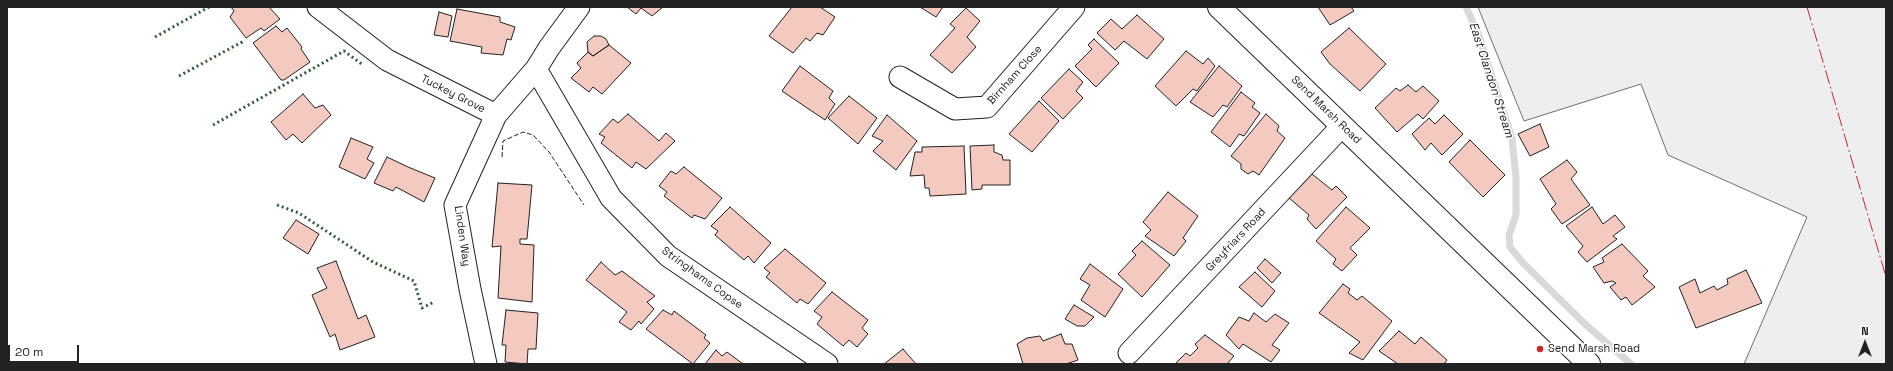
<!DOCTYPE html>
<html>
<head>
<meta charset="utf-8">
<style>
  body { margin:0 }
  #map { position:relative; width:1893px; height:371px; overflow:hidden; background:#fff; font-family:"Space Grotesk",sans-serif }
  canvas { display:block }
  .frame { position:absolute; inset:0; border:8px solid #222; pointer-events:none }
  .north { position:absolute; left:1845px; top:323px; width:40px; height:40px; -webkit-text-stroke:3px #fff; paint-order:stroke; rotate:0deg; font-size:11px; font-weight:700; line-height:16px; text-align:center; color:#222 }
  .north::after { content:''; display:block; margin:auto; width:14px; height:18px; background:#222; clip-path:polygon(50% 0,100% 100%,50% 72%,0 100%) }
  .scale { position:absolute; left:8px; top:345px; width:71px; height:18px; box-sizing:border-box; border:2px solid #222; border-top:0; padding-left:5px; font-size:12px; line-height:14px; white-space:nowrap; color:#222; -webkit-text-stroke:3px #fff; paint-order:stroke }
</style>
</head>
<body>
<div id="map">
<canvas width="1893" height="371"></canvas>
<div class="frame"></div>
<div class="north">N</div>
<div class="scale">20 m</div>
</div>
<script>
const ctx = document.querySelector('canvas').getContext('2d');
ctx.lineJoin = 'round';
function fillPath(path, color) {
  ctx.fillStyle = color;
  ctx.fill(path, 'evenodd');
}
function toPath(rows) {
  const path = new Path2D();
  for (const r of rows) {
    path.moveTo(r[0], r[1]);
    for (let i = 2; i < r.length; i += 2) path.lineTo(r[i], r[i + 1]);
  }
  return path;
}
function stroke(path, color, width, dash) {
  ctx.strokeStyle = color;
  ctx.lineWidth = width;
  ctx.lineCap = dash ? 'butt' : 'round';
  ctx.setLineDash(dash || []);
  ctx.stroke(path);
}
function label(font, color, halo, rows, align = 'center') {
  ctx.font = font + ' "Space Grotesk",sans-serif';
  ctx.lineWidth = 3;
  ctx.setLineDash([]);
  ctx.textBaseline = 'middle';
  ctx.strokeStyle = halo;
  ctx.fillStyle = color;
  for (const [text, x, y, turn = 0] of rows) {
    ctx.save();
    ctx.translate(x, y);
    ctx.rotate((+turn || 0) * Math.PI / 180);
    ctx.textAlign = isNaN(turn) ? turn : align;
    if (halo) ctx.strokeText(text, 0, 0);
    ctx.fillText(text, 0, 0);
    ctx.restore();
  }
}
const green = toPath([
  [1478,7,1886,7,1886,364,1744,364,1807,217,1668,155,1641,84,1524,121,1478,7]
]);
fillPath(green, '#eee');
stroke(green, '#6f6f6f', 1);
stroke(toPath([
  [1466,7,1479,36,1512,138,1516,177,1516,215,1509,235,1510,247,1523,263,1585,324,1631,364]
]), '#d9d9d9', 7);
const building = toPath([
  [231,7,269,7,280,19,264,31,261,28,246,38,230,17,234,11,231,7],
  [627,7,663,7,652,16,641,8,636,14,627,7],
  [820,7,835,17,823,35,817,33,810,41,806,38,793,53,769,36,792,7,820,7],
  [920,7,943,7,936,17,920,7],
  [1318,7,1351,7,1354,11,1330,25,1318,7],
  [966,8,980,21,967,37,976,47,952,73,930,55,955,28,950,24,966,8],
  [457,9,500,17,500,22,515,27,511,40,507,39,503,55,481,53,482,47,450,41,457,9],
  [439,12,452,16,448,37,434,35,439,12],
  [1137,15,1164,39,1147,59,1124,41,1115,50,1097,33,1111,19,1122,29,1137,15],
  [276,26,282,32,287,28,302,47,301,49,310,62,284,80,281,80,253,43,276,26],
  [1349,28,1386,64,1360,91,1330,64,1321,52,1349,28],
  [594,36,601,36,606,39,609,45,593,56,588,52,587,42,594,36],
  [1094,39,1119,63,1096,87,1075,66,1092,49,1088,45,1094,39],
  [609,45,631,63,602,94,593,87,589,92,571,78,581,68,577,63,588,52,593,56,609,45],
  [1186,51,1203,64,1208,58,1215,66,1197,91,1193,89,1176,106,1155,86,1186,51],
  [800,66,833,91,829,98,835,104,825,120,782,91,800,66],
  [1219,66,1242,86,1227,107,1223,105,1213,117,1190,102,1219,66],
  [1069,69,1083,82,1076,91,1083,98,1063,119,1041,98,1069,69],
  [1408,85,1416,92,1423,86,1439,101,1423,119,1418,114,1397,132,1375,108,1396,88,1400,91,1408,85],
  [1241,92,1255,103,1252,107,1260,113,1244,136,1239,134,1230,147,1211,132,1241,92],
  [303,94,315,108,323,105,331,115,302,143,293,134,286,140,271,122,303,94],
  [849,96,877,118,858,144,828,118,849,96],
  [1039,101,1059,121,1032,152,1009,134,1039,101],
  [628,114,659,141,666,133,675,141,646,169,636,162,632,168,601,143,605,137,599,134,613,119,618,123,628,114],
  [1266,114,1279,126,1277,131,1285,138,1259,175,1253,171,1248,174,1241,169,1241,164,1231,156,1266,114],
  [887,115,917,141,896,170,873,151,883,141,872,136,887,115],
  [1444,115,1463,134,1442,155,1431,143,1425,150,1412,134,1429,118,1435,124,1444,115],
  [1540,124,1549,147,1530,156,1518,134,1540,124],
  [351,138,373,147,367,159,374,163,365,179,339,167,351,138],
  [1470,140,1505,175,1483,197,1449,162,1470,140],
  [994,145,994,152,1002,155,1003,160,1010,160,1010,185,982,185,982,189,972,190,970,146,994,145],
  [964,146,966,194,930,196,929,188,925,188,924,175,910,176,915,152,922,152,922,147,964,146],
  [387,157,408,167,435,178,424,202,396,187,393,191,374,183,387,157],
  [1567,160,1577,172,1571,179,1590,205,1562,224,1551,209,1556,204,1540,179,1567,160],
  [684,167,722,198,705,219,694,215,692,218,664,196,667,192,659,186,671,171,676,174,684,167],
  [1312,174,1332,190,1336,186,1347,197,1316,229,1307,219,1309,215,1289,198,1312,174],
  [498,183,532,185,527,239,520,239,520,244,534,245,532,302,498,298,501,246,492,247,498,183],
  [1168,192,1198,216,1183,238,1186,241,1174,256,1145,236,1151,230,1143,222,1168,192],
  [730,207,771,243,754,263,748,256,744,260,715,235,718,231,711,226,730,207],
  [1346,207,1370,228,1350,248,1357,255,1342,271,1333,264,1336,259,1316,241,1346,207],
  [1592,207,1603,224,1615,215,1625,227,1613,236,1617,239,1587,262,1578,252,1583,246,1566,226,1592,207],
  [296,220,319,234,308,254,283,238,296,220],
  [1142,241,1170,265,1142,297,1118,274,1136,255,1132,251,1142,241],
  [1622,244,1648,271,1643,276,1655,287,1632,305,1626,297,1621,300,1610,287,1616,283,1612,281,1604,283,1593,267,1604,262,1602,258,1622,244],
  [785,249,826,283,808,304,800,299,797,303,766,277,770,273,764,268,785,249],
  [1265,259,1281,273,1272,283,1257,268,1265,259],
  [336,261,358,319,366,315,375,337,340,350,335,334,330,337,312,295,327,288,317,268,336,261],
  [601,262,615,275,622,271,655,296,647,302,654,309,641,324,639,321,631,330,619,322,627,312,586,280,601,262],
  [1090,264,1123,289,1105,317,1081,300,1090,285,1080,279,1090,264],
  [1746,270,1762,303,1696,328,1679,287,1695,279,1700,293,1714,286,1717,290,1728,284,1727,279,1746,270],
  [1255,272,1275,291,1262,307,1239,287,1255,272],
  [1343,284,1350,289,1348,293,1357,300,1362,296,1392,321,1363,360,1349,353,1360,342,1319,313,1343,284],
  [832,292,868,320,862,328,868,334,857,347,849,340,843,346,817,324,822,317,814,311,832,292],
  [1074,305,1094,317,1085,326,1077,326,1065,319,1074,305],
  [506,310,538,313,536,349,528,349,527,364,505,362,506,345,502,345,506,310],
  [663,310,672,315,674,311,706,335,704,338,710,343,693,364,646,329,663,310],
  [1254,313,1266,322,1275,314,1289,323,1272,345,1280,350,1271,362,1243,344,1239,349,1226,335,1239,317,1249,321,1254,313],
  [1399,331,1415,344,1421,337,1447,360,1444,364,1398,364,1379,351,1399,331],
  [1061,334,1065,344,1072,344,1078,360,1066,364,1023,364,1017,344,1027,338,1040,336,1043,341,1061,334],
  [1205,335,1234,356,1227,364,1175,364,1186,353,1190,356,1198,348,1195,344,1205,335],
  [903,349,916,364,884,364,903,349],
  [716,350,722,356,727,352,743,364,705,364,716,350]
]);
fillPath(building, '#f3c9c0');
stroke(building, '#222', 1);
const street = toPath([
  [318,7,387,60,496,115,536,69,549,48,579,7],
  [536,69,611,198,668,256,827,364],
  [900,77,955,109,987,107,1074,7],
  [1129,353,1342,126],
  [486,364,470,289,455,205,496,115]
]);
const secondary = toPath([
  [1219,7,1589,364]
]);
stroke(street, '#222', 23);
stroke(secondary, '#222', 24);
stroke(street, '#fff', 21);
stroke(secondary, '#fff', 22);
stroke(toPath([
  [155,37,209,7],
  [179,76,244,41],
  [213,125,344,51,363,65],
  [277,205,299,213,373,262,414,281,422,308,434,302]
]), '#2f5e38', 3, [2, 3]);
stroke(toPath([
  [502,157,503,141,523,132,533,135,549,152,584,205]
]), '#222', 1, [5, 2]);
stroke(toPath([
  [1807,7,1886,277]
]), '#c62828', 1, [14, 3, 2, 3]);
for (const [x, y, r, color] of [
  [1540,349,4,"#c62828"]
]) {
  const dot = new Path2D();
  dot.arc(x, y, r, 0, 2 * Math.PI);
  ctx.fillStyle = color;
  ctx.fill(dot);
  stroke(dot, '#fff', 1.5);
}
label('11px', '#222', '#fff', [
  ["Birnham Close",1015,75,-48],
  ["Tuckey Grove",453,94,27],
  ["Send Marsh Road",1326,110,44],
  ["Linden Way",462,236,82],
  ["Greyfriars Road",1236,240,-47],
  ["Stringhams Copse",702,278,36]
]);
label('11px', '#222', '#fff', [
  ["Send Marsh Road",1548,349]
], 'left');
label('italic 12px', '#222', '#fff', [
  ["East Clandon Stream",1491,80,72]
]);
</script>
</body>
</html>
